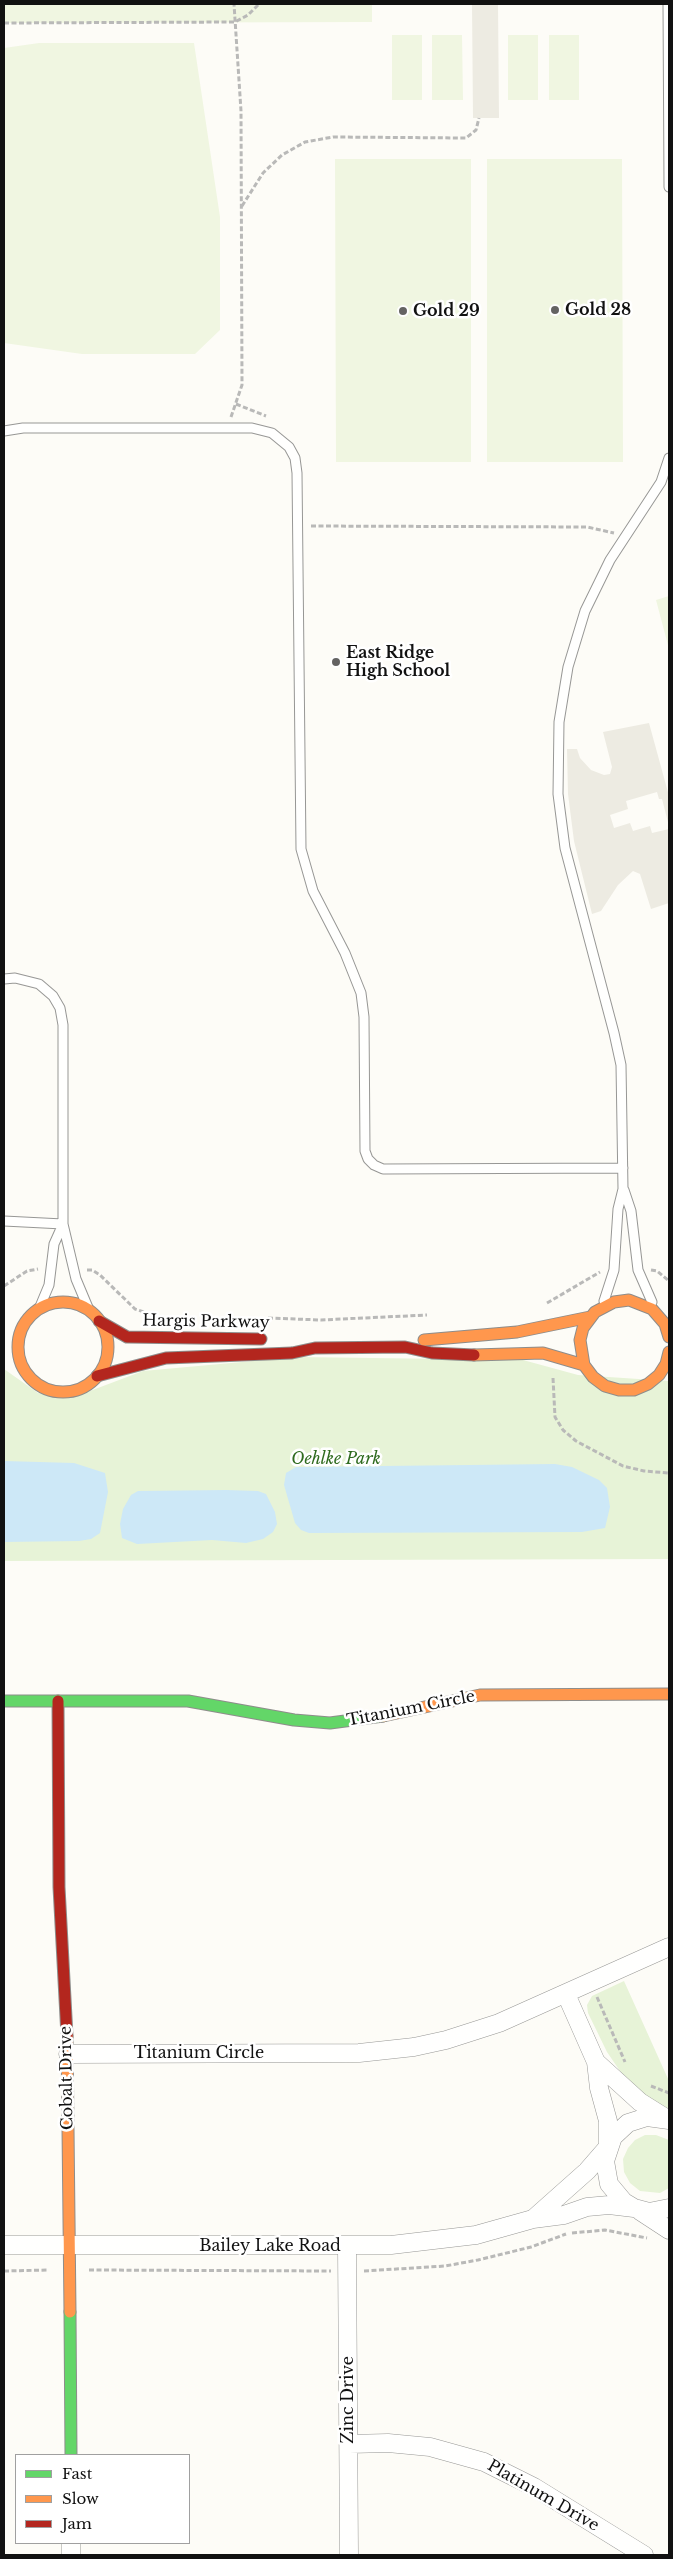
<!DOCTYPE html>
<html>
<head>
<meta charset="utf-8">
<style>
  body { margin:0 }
  #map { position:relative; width:673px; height:2559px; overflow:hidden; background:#fdfcf7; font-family:"Libre Baskerville",serif }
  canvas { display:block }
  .frame { position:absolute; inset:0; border:5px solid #111; pointer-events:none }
  .legend { position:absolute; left:15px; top:2454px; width:175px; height:90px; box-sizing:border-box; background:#fff; border:1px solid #a0a0a0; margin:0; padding:6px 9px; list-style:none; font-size:15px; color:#111 }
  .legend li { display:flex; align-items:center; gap:10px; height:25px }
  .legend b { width:25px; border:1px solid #a0a0a0 }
</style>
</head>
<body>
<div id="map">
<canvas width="673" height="2559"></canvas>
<div class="frame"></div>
<ul class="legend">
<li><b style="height:6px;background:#63d668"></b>Fast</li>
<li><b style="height:6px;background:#ff974d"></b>Slow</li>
<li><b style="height:6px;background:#b3261e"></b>Jam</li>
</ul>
</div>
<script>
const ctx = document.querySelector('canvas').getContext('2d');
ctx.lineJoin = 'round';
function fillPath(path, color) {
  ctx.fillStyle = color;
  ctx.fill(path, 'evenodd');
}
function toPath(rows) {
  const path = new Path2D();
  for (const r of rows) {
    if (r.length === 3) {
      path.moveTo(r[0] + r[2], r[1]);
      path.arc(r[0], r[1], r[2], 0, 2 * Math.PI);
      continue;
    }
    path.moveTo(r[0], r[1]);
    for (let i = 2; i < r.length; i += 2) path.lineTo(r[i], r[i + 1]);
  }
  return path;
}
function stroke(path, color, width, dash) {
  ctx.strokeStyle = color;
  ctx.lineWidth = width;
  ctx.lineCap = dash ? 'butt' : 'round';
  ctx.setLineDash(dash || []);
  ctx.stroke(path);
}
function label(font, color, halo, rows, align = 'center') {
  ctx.font = font + ' "Libre Baskerville",serif';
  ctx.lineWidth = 5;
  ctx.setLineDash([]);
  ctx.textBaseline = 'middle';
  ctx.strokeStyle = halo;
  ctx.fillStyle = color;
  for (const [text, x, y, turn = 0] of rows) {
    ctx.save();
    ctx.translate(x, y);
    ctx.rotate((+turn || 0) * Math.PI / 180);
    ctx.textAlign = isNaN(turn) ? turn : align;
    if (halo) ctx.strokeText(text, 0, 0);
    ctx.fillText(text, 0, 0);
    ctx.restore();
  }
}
fillPath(toPath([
  [297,1357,523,1360,578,1375,669,1381,669,1559,4,1561,4,1369,38,1393,63,1398,74,1397,143,1371],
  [624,1981,669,2081,669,2110,646,2096,622,2074,607,2052,588,2013,587,2005,592,1996],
  [645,2135,656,2135,669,2140,669,2188,660,2193,640,2191,630,2183,624,2172,623,2159,628,2148,635,2140]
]), '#e7f3d7');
fillPath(toPath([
  [4,4,372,4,372,22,4,23],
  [392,35,422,35,422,100,392,100],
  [432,35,462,35,463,100,432,100],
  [508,35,538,35,538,100,508,100],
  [549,35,579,35,579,100,549,100],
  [39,43,194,43,220,217,220,330,195,354,82,354,4,343,4,48],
  [335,159,471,159,471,462,336,462],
  [487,159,622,159,623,462,487,462],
  [669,596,669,649,656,600]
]), '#f0f6e1');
fillPath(toPath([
  [472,4,498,4,499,118,473,118],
  [649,723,669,796,669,826,662,799,659,799,657,792,626,801,628,809,610,815,614,828,630,823,633,831,650,826,652,833,669,829,669,903,651,909,640,874,633,871,618,885,601,911,592,914,574,841,568,794,567,749,577,749,580,758,591,770,604,775,610,774,612,767,603,732]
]), '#edebe2');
fillPath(toPath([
  [4,1461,74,1463,105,1473,108,1492,100,1533,91,1539,79,1541,4,1542],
  [555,1464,572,1467,599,1480,607,1488,610,1507,605,1528,582,1532,309,1533,301,1530,295,1523,284,1485,286,1473,296,1467],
  [226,1490,258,1491,266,1494,275,1512,277,1524,273,1532,263,1539,246,1543,212,1540,137,1544,122,1538,120,1524,123,1509,131,1495,138,1491]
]), '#cde8f7');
const lane = toPath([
  [668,4,669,187],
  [4,431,23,428,252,428,272,433,289,447,295,458,297,473,301,849,313,891,345,953,361,993,364,1017,365,1151,368,1159,374,1165,383,1169,623,1168],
  [4,979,15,978,39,984,53,996,60,1008,63,1025,63,1224,76,1279,89,1310],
  [624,1190,631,1211,638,1270,652,1302],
  [4,1221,63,1224],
  [604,1301,614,1270,618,1209,623,1189,621,1065,614,1033,565,848,558,794,559,722,568,667,585,611,610,560,661,482,669,458],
  [39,1309,49,1285,54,1244,63,1224]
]);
const street = toPath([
  [566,1994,596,2062,599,2088,608,2121,608,2146],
  [68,2054,359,2053,414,2047,446,2040,499,2023,669,1947],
  [596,2062,640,2102,664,2117],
  [669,2120,647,2117,628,2123,613,2137,605,2161,609,2184,624,2202,634,2208,649,2212,669,2208],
  [640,2211,669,2230],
  [533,2219,587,2171,607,2148],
  [4,2245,391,2245,476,2235,533,2219,564,2215,587,2207,609,2205,634,2208],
  [347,2245,349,2555],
  [349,2444,388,2443,430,2447,484,2462,534,2487,644,2555],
  [71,2543,71,2555]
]);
const fast = toPath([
  [4,1701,188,1701,294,1720,330,1723,383,1716],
  [70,2312,71,2455]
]);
const slow = toPath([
  [63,1347,45],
  [669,1337,665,1324,652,1309,629,1300,614,1302,595,1312,583,1328,580,1340,584,1365,593,1377,605,1386,619,1390,634,1390,648,1384,659,1375,666,1364,669,1352],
  [424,1340,517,1332,590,1317],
  [474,1355,543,1353,584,1365],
  [383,1716,480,1695,669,1694],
  [67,2036,70,2312]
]);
const jam = toPath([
  [99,1321,127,1337,261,1339],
  [97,1376,166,1358,292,1353,315,1348,405,1347,432,1353,474,1355],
  [58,1701,59,1887,67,2036]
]);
stroke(lane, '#979795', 11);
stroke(street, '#979795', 19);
stroke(fast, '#8e8d8b', 13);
stroke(slow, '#8e8d8b', 13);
stroke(jam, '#8e8d8b', 13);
stroke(toPath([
  [4,23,235,22,248,15,259,4],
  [242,206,263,173,282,155,305,142,333,137,466,138,476,130,479,118],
  [236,404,266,416],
  [231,417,242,385,241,111,234,4],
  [311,526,587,527,614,533],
  [87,1270,92,1270,100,1275,135,1309,150,1314],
  [651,1270,657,1271,669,1281],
  [4,1286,27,1271,38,1269],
  [547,1303,600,1272],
  [268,1318,321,1320,427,1315],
  [553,1378,555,1417,563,1430,576,1441,623,1466,644,1471,669,1473],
  [597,1997,625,2062],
  [651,2086,669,2093],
  [572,2233,605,2230,647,2238],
  [89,2270,331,2271],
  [4,2271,48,2270],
  [364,2271,445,2266,478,2260,531,2247,566,2234]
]), '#b9b9b8', 3, [5, 2.5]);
stroke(lane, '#fffffe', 9);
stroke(street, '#fffffe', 18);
stroke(fast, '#63d668', 11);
stroke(slow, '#ff974d', 11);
stroke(jam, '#b3261e', 11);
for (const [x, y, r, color] of [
  [555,310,5,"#646362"],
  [403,311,5,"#646362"],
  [336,662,5,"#646362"]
]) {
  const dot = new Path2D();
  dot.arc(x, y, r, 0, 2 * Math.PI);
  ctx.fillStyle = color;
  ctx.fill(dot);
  stroke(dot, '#fff', 2);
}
label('bold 16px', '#111', '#fff', [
  ["Gold 28",565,310],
  ["Gold 29",413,311],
  ["East Ridge",346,653],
  ["High School",346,671]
], 'left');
label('16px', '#111', '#fff', [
  ["Hargis Parkway",206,1322,1],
  ["Titanium Circle",411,1709,-11],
  ["Titanium Circle",199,2053],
  ["Cobalt Drive",67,2078,-91],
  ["Bailey Lake Road",270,2246],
  ["Zinc Drive",348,2400,-90],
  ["Platinum Drive",543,2496,30]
]);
label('italic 16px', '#2f6b1f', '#fff', [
  ["Oehlke Park",336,1459]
]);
</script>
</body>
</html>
